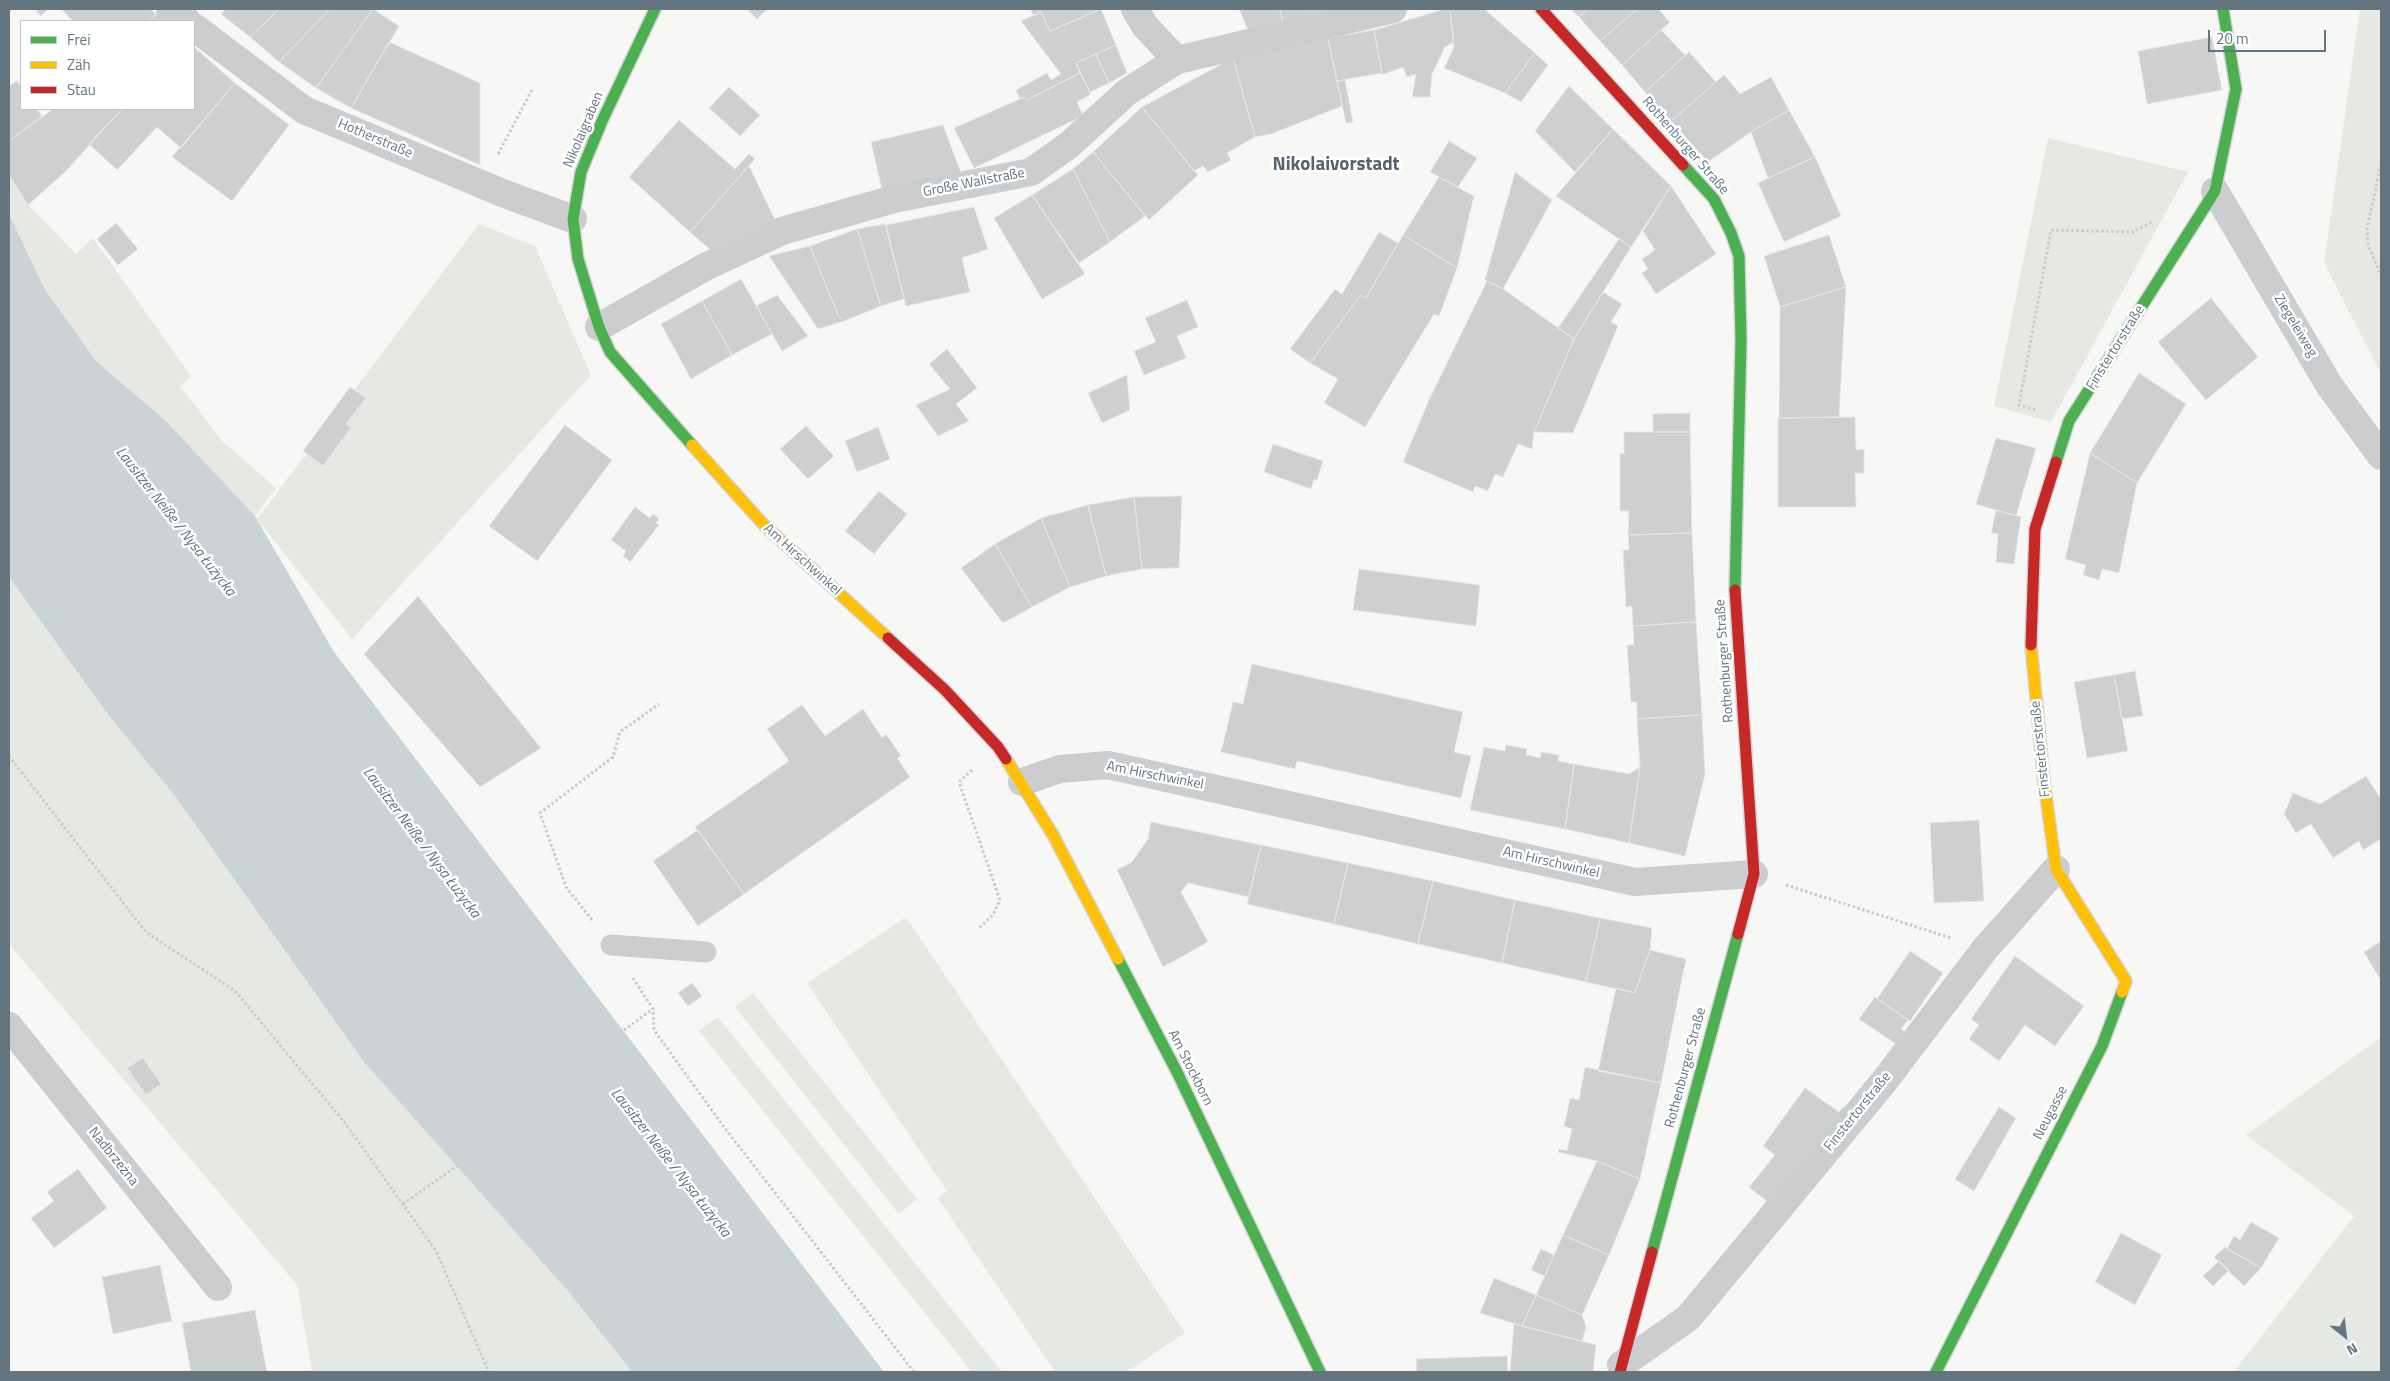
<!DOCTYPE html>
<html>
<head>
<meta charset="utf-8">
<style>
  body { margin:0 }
  #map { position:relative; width:2390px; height:1381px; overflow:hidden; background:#f7f7f6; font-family:"Titillium Web",sans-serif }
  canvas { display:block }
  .frame { position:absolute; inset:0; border:10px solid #647580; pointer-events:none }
  .legend { position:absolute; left:20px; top:20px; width:175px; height:90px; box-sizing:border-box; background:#fff; border:1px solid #c1c8cc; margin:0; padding:6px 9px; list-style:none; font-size:15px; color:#647580 }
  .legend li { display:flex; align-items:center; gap:10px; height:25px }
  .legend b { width:25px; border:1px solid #c1c8cc }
  .north { position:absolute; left:2320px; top:1311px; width:50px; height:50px; -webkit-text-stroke:4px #fff; paint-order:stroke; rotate:151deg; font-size:14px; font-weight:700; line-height:20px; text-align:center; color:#647580 }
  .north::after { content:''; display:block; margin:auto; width:18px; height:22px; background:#647580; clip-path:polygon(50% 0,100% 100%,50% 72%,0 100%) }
  .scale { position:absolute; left:2208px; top:30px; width:118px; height:22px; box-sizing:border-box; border:2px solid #647580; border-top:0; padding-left:6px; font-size:15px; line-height:18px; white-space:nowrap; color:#647580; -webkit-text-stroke:4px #fff; paint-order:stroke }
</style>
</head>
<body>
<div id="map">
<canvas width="2390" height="1381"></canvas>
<div class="frame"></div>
<ul class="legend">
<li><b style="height:6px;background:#4caf50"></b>Frei</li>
<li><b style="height:6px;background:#ffc107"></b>Zäh</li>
<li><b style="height:6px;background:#c62828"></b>Stau</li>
</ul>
<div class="north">N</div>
<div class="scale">20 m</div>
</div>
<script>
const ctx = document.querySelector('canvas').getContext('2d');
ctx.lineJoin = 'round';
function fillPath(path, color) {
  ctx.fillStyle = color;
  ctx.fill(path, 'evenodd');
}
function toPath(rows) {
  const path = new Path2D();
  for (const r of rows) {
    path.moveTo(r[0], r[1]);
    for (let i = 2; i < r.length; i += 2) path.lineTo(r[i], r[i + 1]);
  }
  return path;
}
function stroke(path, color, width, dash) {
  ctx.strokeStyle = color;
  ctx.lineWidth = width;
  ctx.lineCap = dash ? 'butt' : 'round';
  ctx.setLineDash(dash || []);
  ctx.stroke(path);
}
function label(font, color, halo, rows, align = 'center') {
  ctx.font = font + ' "Titillium Web",sans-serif';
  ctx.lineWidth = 5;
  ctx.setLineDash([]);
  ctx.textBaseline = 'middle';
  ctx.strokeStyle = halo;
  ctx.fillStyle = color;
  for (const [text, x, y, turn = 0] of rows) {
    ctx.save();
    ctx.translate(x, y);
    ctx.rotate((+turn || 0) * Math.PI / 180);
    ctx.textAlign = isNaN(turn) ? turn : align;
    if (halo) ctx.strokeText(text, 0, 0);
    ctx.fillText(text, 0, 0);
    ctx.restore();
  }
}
fillPath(toPath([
  [2360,9,2381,9,2381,374,2324,263],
  [2048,138,2188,172,2051,422,1994,406],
  [9,175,28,205,76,254,93,238,191,376,180,386,222,441,276,488,255,516,166,421,96,361,44,288,13,222,9,217],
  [479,224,535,246,591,375,352,639,257,519],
  [9,577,109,716,175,796,364,1062,567,1290,632,1372,312,1372,297,1285,9,944],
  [906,917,1185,1333,1127,1372,1055,1372,938,1198,947,1191,807,983],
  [753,993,917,1199,899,1214,735,1007],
  [718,1017,1002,1372,972,1372,699,1031],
  [2381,1037,2381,1372,2234,1372,2354,1216,2246,1135]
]), '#e6e9e3');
fillPath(toPath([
  [9,217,13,222,44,288,96,361,166,421,255,516,334,652,884,1372,632,1372,567,1290,364,1062,175,796,109,716,9,577]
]), '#cad3d6');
const building = toPath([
  [35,9,48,9,41,16,35,9],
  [61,9,150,9,156,14,149,21,73,21,61,9],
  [226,9,279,9,250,37,221,14,226,9],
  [279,9,330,9,279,62,250,37,279,9],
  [330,9,373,9,316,88,279,62,330,9],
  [373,9,399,26,351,108,316,88,373,9],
  [747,9,767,9,757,19,747,9],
  [1030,9,1101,9,1050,31,1041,12,1034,16,1030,9],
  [1101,9,1116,45,1076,63,1080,73,1027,100,1024,97,1020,99,1016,90,1047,73,1051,80,1061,74,1021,21,1041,12,1050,31,1101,9],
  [1239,9,1280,9,1283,23,1248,30,1239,9],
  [1280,9,1328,9,1328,11,1283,23,1280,9],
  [1445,9,1450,9,1454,42,1445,47,1432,74,1430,97,1412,97,1416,74,1407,77,1403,67,1382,75,1374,30,1445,9],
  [1450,9,1484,9,1535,53,1505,93,1444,68,1454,47,1450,9],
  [1571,9,1588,9,1579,17,1571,9],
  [1588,9,1637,9,1600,41,1579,17,1588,9],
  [1637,9,1658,9,1670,22,1622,65,1600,41,1637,9],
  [156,14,164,21,149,21,156,14],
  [1374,30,1382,73,1337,81,1328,38,1374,30],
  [1661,30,1685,55,1645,92,1622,65,1661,30],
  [2212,37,2222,90,2147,104,2138,51,2212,37],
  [1328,38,1342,106,1271,134,1255,137,1233,58,1328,38],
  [389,42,480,83,480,165,351,108,389,42],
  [1116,45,1127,73,1109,83,1096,54,1116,45],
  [194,47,235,83,181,148,157,127,117,170,89,144,122,109,194,109,194,47],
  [1689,52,1716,82,1671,121,1645,92,1689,52],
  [1535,53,1548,65,1521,102,1505,93,1535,53],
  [1096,54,1109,83,1090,92,1076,63,1096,54],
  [1233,58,1255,137,1227,153,1231,160,1208,172,1203,166,1194,171,1142,107,1233,58],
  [1080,73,1091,94,1077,102,1083,116,974,168,954,128,1020,99,1024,97,1027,100,1080,73],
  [1724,75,1740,94,1771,77,1789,110,1751,132,1708,162,1671,121,1724,75],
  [1345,80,1353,122,1346,123,1337,81,1345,80],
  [17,81,21,87,21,109,37,109,42,116,9,141,9,86,17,81],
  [235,83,289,125,232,201,172,157,235,83],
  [1569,86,1613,129,1575,172,1535,131,1569,86],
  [729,87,760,115,740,136,709,108,729,87],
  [1142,107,1198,175,1149,220,1093,152,1142,107],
  [53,109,122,109,66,171,28,205,9,175,9,141,53,109],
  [1789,110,1815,157,1768,178,1751,132,1789,110],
  [679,120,735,169,749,154,755,159,690,232,629,177,679,120],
  [943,125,961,173,882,190,871,142,943,125],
  [1613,129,1671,186,1631,247,1556,196,1613,129],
  [1449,141,1477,158,1458,187,1430,172,1449,141],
  [1093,152,1145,216,1110,242,1073,169,1093,152],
  [1815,157,1841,216,1784,242,1758,183,1815,157],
  [749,166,779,228,714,253,690,232,749,166],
  [1073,169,1110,242,1079,263,1032,195,1073,169],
  [1515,172,1552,200,1503,289,1485,280,1515,172],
  [1439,177,1474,196,1457,268,1403,235,1439,177],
  [1671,186,1716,254,1656,294,1642,273,1648,269,1642,259,1655,250,1643,231,1671,186],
  [1032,195,1085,274,1042,299,994,218,1032,195],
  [974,207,988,249,962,258,970,292,906,306,886,225,974,207],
  [116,223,138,249,118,265,97,239,116,223],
  [885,224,904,299,881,306,857,229,885,224],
  [857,229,881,306,844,321,838,315,810,246,857,229],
  [1379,232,1398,243,1366,298,1361,295,1310,363,1290,349,1335,289,1342,294,1379,232],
  [1403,235,1457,268,1439,316,1434,314,1365,427,1324,403,1338,379,1310,363,1361,295,1366,298,1403,235],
  [1829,235,1846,287,1780,307,1764,256,1829,235],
  [1619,239,1631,247,1574,339,1558,328,1619,239],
  [810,246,838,315,844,321,818,329,769,256,810,246],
  [741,279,772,334,732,355,702,301,741,279],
  [1487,281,1503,289,1574,339,1534,432,1532,449,1518,444,1503,477,1495,474,1488,491,1475,486,1473,492,1403,462,1429,400,1487,281],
  [1846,287,1839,417,1779,418,1780,307,1846,287],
  [1603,292,1622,304,1611,322,1618,326,1573,433,1534,432,1574,339,1603,292],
  [777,295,808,336,782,351,756,306,777,295],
  [2211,298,2258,357,2206,400,2158,342,2211,298],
  [1187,300,1198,327,1177,336,1186,358,1144,375,1134,351,1156,342,1145,318,1187,300],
  [702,301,732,355,691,379,661,324,702,301],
  [947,349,977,388,956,404,969,421,938,436,916,405,950,389,929,364,947,349],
  [2139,373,2186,404,2137,483,2090,453,2139,373],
  [1127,375,1130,410,1102,423,1088,393,1127,375],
  [350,387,366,398,346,424,351,428,323,466,303,451,350,387],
  [1690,413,1690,432,1653,432,1653,414,1690,413],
  [1855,417,1856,450,1864,449,1864,473,1855,473,1856,507,1778,507,1778,418,1855,417],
  [565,425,612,460,537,561,489,526,565,425],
  [806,426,834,456,808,479,780,449,806,426],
  [878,427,890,459,857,472,845,441,878,427],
  [1624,432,1690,432,1692,533,1628,535,1629,511,1620,511,1620,453,1624,454,1624,432],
  [1996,438,2036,448,2016,516,1976,504,1996,438],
  [1273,444,1323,461,1317,480,1314,479,1311,489,1264,472,1273,444],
  [2090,453,2137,483,2119,573,2102,569,2099,580,2083,575,2086,565,2065,559,2090,453],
  [879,491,907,514,874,554,845,531,879,491],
  [1182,496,1179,568,1142,569,1134,497,1182,496],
  [1134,497,1142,569,1106,576,1088,505,1134,497],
  [1088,505,1106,576,1070,587,1041,518,1088,505],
  [635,507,650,518,653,514,659,519,656,523,659,525,630,562,623,556,626,551,611,540,635,507],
  [1996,510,2021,517,2014,564,1996,562,1998,534,1991,533,1996,510],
  [1041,518,1070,587,1032,607,995,544,1041,518],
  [1692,533,1696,622,1633,626,1632,606,1626,607,1623,550,1629,550,1628,535,1692,533],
  [995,544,1032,607,1003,623,961,568,995,544],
  [1359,569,1480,585,1476,626,1353,610,1359,569],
  [418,596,541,748,480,787,364,654,418,596],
  [1696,622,1702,715,1637,719,1637,702,1631,702,1627,645,1634,645,1633,626,1696,622],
  [1252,664,1463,712,1454,752,1471,756,1461,798,1297,761,1295,769,1221,752,1233,702,1243,704,1252,664],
  [2135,671,2143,716,2122,719,2114,675,2135,671],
  [2114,675,2128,751,2087,758,2074,682,2114,675],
  [802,705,825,736,863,709,882,738,886,734,901,756,897,758,910,777,744,894,695,827,789,761,767,729,802,705],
  [1702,715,1705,774,1685,856,1629,843,1640,767,1637,719,1702,715],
  [1506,745,1527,749,1526,755,1540,758,1541,752,1559,755,1558,761,1574,764,1565,829,1470,810,1484,747,1505,751,1506,745],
  [1574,764,1629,774,1640,767,1629,843,1565,829,1574,764],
  [2366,776,2381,799,2381,839,2363,850,2359,841,2333,858,2311,824,2296,833,2284,814,2293,793,2320,804,2366,776],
  [1979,820,1984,901,1934,903,1930,823,1979,820],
  [1151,822,1261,845,1249,897,1188,883,1181,892,1208,942,1163,967,1117,870,1132,862,1148,839,1151,822],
  [698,830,744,894,698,926,653,861,698,830],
  [1261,845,1348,863,1334,924,1247,904,1261,845],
  [1348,863,1433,881,1418,944,1334,924,1348,863],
  [1433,881,1515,900,1502,963,1418,944,1433,881],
  [1515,900,1600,918,1586,982,1502,963,1515,900],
  [1600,918,1652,928,1650,950,1635,993,1586,982,1600,918],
  [2381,941,2381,981,2364,952,2381,941],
  [1650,950,1686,959,1661,1083,1598,1071,1616,988,1635,993,1650,950],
  [1910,951,1943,973,1910,1021,1877,999,1910,951],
  [2015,956,2084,1006,2055,1046,2025,1025,1999,1061,1969,1039,1979,1025,1971,1019,2015,956],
  [692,983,702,996,688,1006,678,993,692,983],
  [1875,997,1908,1020,1901,1029,1907,1034,1899,1046,1859,1019,1875,997],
  [143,1058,161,1084,146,1095,127,1068,143,1058],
  [1585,1067,1661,1083,1640,1179,1597,1161,1558,1152,1559,1149,1567,1151,1572,1129,1564,1126,1570,1098,1579,1100,1585,1067],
  [1805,1088,1839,1112,1843,1107,1849,1112,1774,1207,1749,1187,1775,1155,1763,1146,1805,1088],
  [1999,1107,2016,1118,1974,1191,1955,1179,1999,1107],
  [1597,1161,1640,1179,1609,1255,1563,1235,1597,1161],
  [78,1169,107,1208,54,1248,31,1218,54,1201,47,1192,78,1169],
  [2251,1222,2279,1238,2261,1268,2227,1249,2234,1236,2240,1240,2251,1222],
  [2121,1233,2162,1255,2135,1305,2095,1282,2121,1233],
  [1563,1235,1609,1255,1582,1315,1536,1295,1563,1235],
  [2225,1247,2261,1268,2244,1286,2214,1257,2225,1247],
  [1541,1249,1554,1255,1545,1276,1531,1270,1541,1249],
  [2219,1261,2229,1270,2213,1286,2203,1276,2219,1261],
  [160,1265,172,1321,113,1334,102,1277,160,1265],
  [1494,1278,1536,1295,1522,1326,1480,1313,1494,1278],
  [1536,1295,1582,1315,1586,1327,1582,1341,1522,1326,1536,1295],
  [255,1310,267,1372,191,1372,182,1323,255,1310],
  [1514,1324,1596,1345,1593,1372,1510,1372,1514,1324],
  [1507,1356,1508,1372,1417,1372,1416,1359,1507,1356]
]);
fillPath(building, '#cdcfd0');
stroke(building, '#e6e6e6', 1);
const fast = toPath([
  [655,9,602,121,581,172,573,219,578,259,599,327,610,352,692,445],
  [1683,165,1714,199,1731,233,1739,256,1741,340,1735,590],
  [2056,462,2069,421,2215,191,2236,89,2223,9],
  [1118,959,1177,1072,1320,1372],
  [1652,1252,1738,934],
  [1936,1372,2102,1046,2122,992]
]);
const slow = toPath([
  [692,445,764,525,888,638],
  [2031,645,2044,782,2056,869,2126,981,2122,992],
  [1006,759,1053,835,1118,959]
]);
const jam = toPath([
  [1541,9,1683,165],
  [1735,590,1754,874,1738,934],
  [888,638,945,690,998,747,1006,759],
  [2031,645,2035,529,2056,462],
  [1620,1372,1652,1252]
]);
stroke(fast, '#d4d5d6', 14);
stroke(slow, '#d4d5d6', 14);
stroke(jam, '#d4d5d6', 14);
stroke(toPath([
  [498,154,532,90],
  [2381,164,2367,228,2368,245,2381,275],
  [2035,410,2019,405,2051,230,2133,232,2152,222],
  [9,756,146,932,235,991,345,1123,436,1251,489,1372],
  [972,770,959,782,1000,900,993,915,978,929],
  [1786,885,1951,938],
  [592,920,566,887,540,813,613,757,620,732,659,704],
  [633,978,653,1009,654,1030,724,1127,914,1372],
  [624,1030,653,1009],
  [403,1204,457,1166]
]), '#c9cacb', 3, [2.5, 2.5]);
stroke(toPath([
  [611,945,706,952]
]), '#cccdce', 21);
stroke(toPath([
  [170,9,187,21],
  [1135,9,1145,26,1177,60],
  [194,27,304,110,505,194,573,219],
  [2215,191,2329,385,2381,456],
  [599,327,705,267,782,231,894,199,1031,172,1069,145,1127,92,1177,60,1393,9],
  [1022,782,1060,769,1108,765,1635,882,1754,874],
  [9,1026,218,1287],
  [1621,1365,1688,1318,1882,1084,1985,949,2056,869]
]), '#cccdce', 28);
stroke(fast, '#4caf50', 11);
stroke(slow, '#ffc107', 11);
stroke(jam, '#c62828', 11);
label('14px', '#647580', '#fff', [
  ["Nikolaigraben",584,130,-67],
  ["Hotherstraße",375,139,23],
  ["Rothenburger Straße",1685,146,49],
  ["Große Wallstraße",974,183,-11],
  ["Ziegeleiweg",2295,326,59],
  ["Finstertorstraße",2116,348,-58],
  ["Am Hirschwinkel",802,560,42],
  ["Rothenburger Straße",1725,661,-94],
  ["Finstertorstraße",2041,749,-96],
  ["Am Hirschwinkel",1155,776,11],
  ["Am Hirschwinkel",1551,863,13],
  ["Am Stockborn",1190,1068,63],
  ["Rothenburger Straße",1686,1068,-75],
  ["Finstertorstraße",1858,1112,-51],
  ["Neugasse",2051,1113,-63],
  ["Nadbrzeżna",113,1157,51]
]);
label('italic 15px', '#5e757a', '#fff', [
  ["Lausitzer Neiße / Nysa Łużycka",175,522,52],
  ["Lausitzer Neiße / Nysa Łużycka",421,843,53],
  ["Lausitzer Neiße / Nysa Łużycka",670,1163,52]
]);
label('bold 19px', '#55636b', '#fff', [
  ["Nikolaivorstadt",1336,165]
]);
</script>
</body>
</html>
